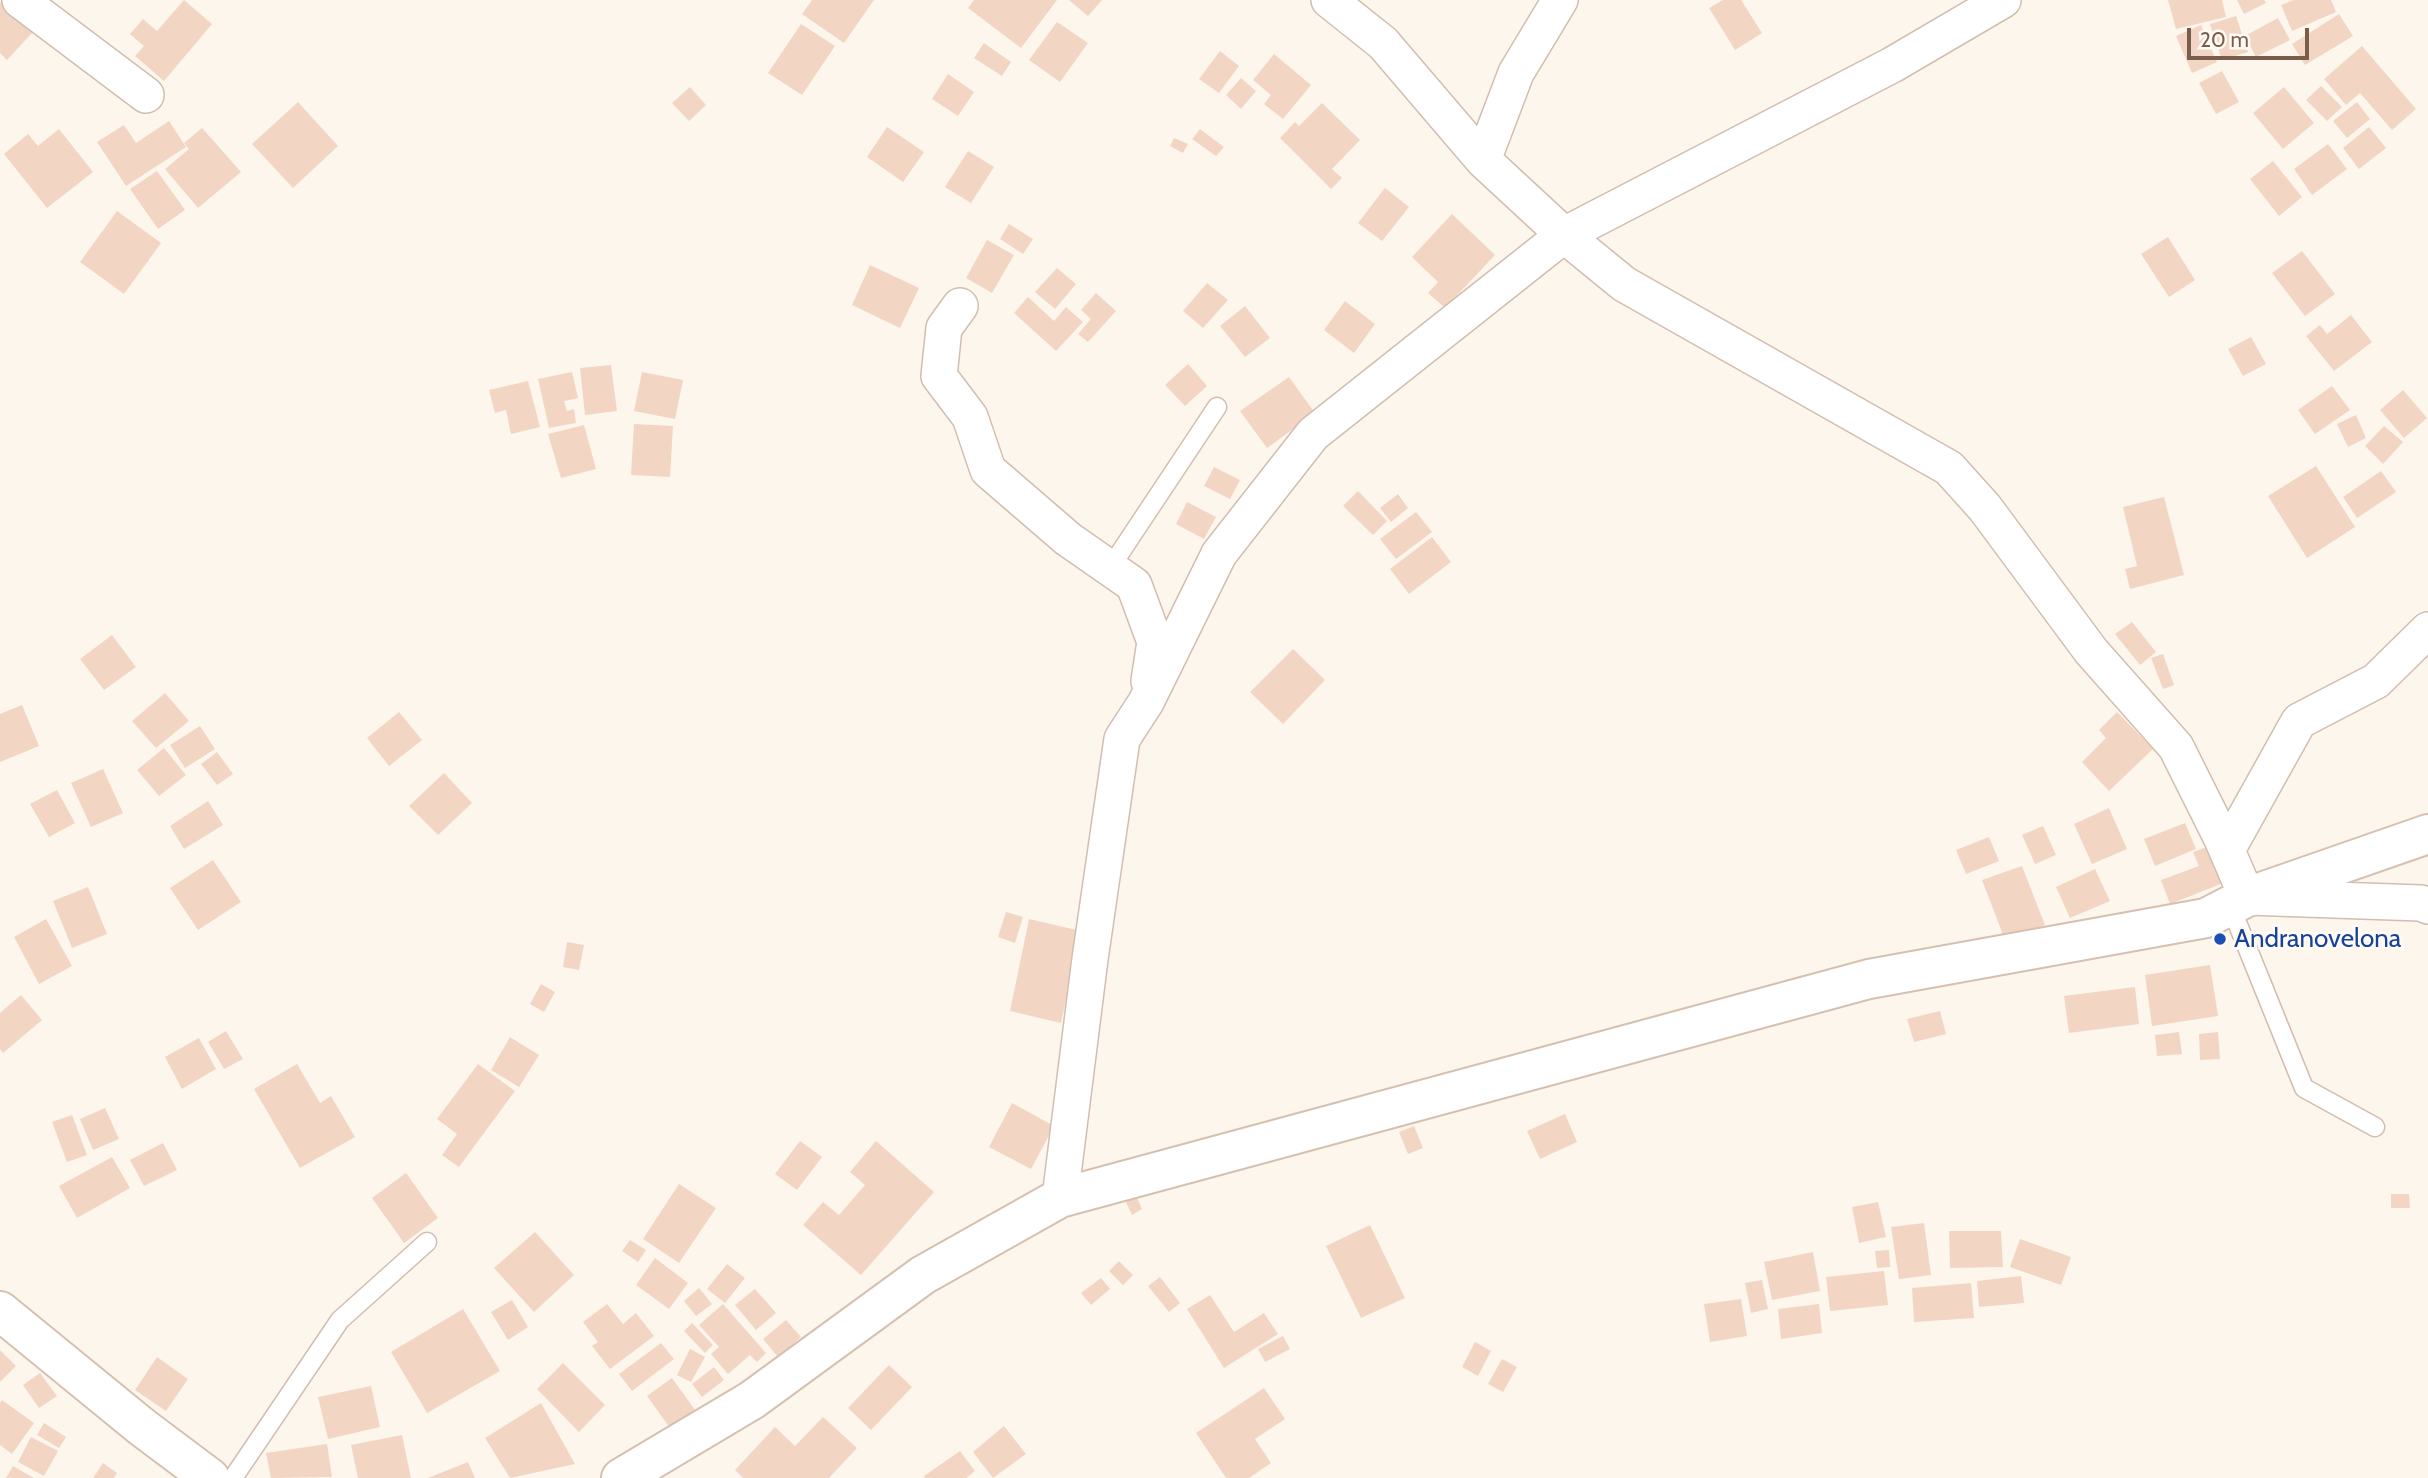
<!DOCTYPE html>
<html>
<head>
<meta charset="utf-8">
<style>
  body { margin:0 }
  #map { position:relative; width:2428px; height:1478px; overflow:hidden; background:#fdf6ec; font-family:Cabin,sans-serif }
  canvas { display:block }
  .scale { position:absolute; left:2187px; top:28px; width:122px; height:32px; box-sizing:border-box; border:4px solid #7a5c4d; border-top:0; padding-left:9px; font-size:21px; line-height:24px; white-space:nowrap; color:#7a5c4d; -webkit-text-stroke:5px #fffaf3; paint-order:stroke }
</style>
</head>
<body>
<div id="map">
<canvas width="2428" height="1478"></canvas>
<div class="scale">20 m</div>
</div>
<script>
const ctx = document.querySelector('canvas').getContext('2d');
ctx.lineJoin = 'round';
function fillPath(path, color) {
  ctx.fillStyle = color;
  ctx.fill(path, 'evenodd');
}
function toPath(rows) {
  const path = new Path2D();
  for (const r of rows) {
    path.moveTo(r[0], r[1]);
    for (let i = 2; i < r.length; i += 2) path.lineTo(r[i], r[i + 1]);
  }
  return path;
}
function stroke(path, color, width, dash) {
  ctx.strokeStyle = color;
  ctx.lineWidth = width;
  ctx.lineCap = dash ? 'butt' : 'round';
  ctx.setLineDash(dash || []);
  ctx.stroke(path);
}
function label(font, color, halo, rows, align = 'center') {
  ctx.font = font + ' Cabin,sans-serif';
  ctx.lineWidth = 6;
  ctx.setLineDash([]);
  ctx.textBaseline = 'middle';
  ctx.strokeStyle = halo;
  ctx.fillStyle = color;
  for (const [text, x, y, turn = 0] of rows) {
    ctx.save();
    ctx.translate(x, y);
    ctx.rotate((+turn || 0) * Math.PI / 180);
    ctx.textAlign = isNaN(turn) ? turn : align;
    if (halo) ctx.strokeText(text, 0, 0);
    ctx.fillText(text, 0, 0);
    ctx.restore();
  }
}
fillPath(toPath([
  [184,0,212,24,164,81,135,56,144,46,130,34,143,19,157,31],
  [812,0,874,0,844,43,802,14],
  [974,0,1057,0,1021,48,968,8],
  [1069,0,1102,0,1088,16],
  [1723,0,1741,0,1762,33,1735,50,1709,8],
  [2168,0,2222,0,2226,17,2176,29],
  [2237,0,2264,0,2266,3,2244,14],
  [2294,0,2331,0,2336,12,2292,31,2281,5],
  [0,2,33,32,7,60,0,53],
  [2339,14,2353,36,2305,65,2292,44],
  [2236,16,2248,52,2222,60,2210,24],
  [2278,18,2290,40,2256,57,2245,36],
  [1057,22,1088,43,1060,82,1029,60],
  [801,24,835,46,802,95,768,73],
  [2201,25,2217,62,2192,73,2176,36],
  [984,43,1011,62,1002,76,974,58],
  [2362,46,2416,109,2392,130,2360,93,2346,105,2324,79],
  [1220,51,1239,66,1219,93,1199,79],
  [1274,54,1311,85,1283,119,1264,104,1271,95,1253,80],
  [2222,71,2239,102,2216,114,2199,83],
  [948,74,974,92,958,116,932,99],
  [1241,78,1256,91,1241,109,1226,95],
  [2321,86,2342,107,2327,121,2306,100],
  [690,87,706,105,689,121,672,103],
  [2284,87,2314,123,2283,149,2253,113],
  [298,102,338,146,293,188,252,144],
  [2357,102,2370,119,2347,138,2333,121],
  [1322,103,1360,140,1332,169,1342,178,1331,189,1280,138,1295,122,1299,126],
  [169,121,186,147,126,186,97,142,124,125,136,143],
  [887,127,924,152,903,182,867,157],
  [2369,127,2386,148,2359,169,2343,148],
  [202,128,241,172,198,208,165,169,189,149,184,143],
  [59,129,93,172,47,208,4,154,28,134,38,146],
  [1200,129,1224,147,1216,156,1192,139],
  [1174,138,1188,144,1183,153,1170,146],
  [2328,144,2347,169,2312,195,2294,169],
  [968,151,994,167,971,203,945,187],
  [2273,161,2302,197,2279,216,2250,179],
  [157,171,185,210,158,229,130,189],
  [1385,188,1409,207,1382,241,1358,223],
  [117,211,161,243,124,294,80,262],
  [1452,214,1495,255,1445,308,1428,293,1438,282,1412,257],
  [1009,224,1033,239,1023,254,1000,239],
  [2168,237,2195,280,2169,297,2141,254],
  [987,240,1014,255,992,293,966,278],
  [2302,251,2335,294,2305,316,2272,273],
  [870,265,919,288,900,328,852,305],
  [1057,268,1076,284,1055,309,1035,292],
  [1207,283,1228,300,1203,328,1183,311],
  [1096,293,1116,311,1088,342,1078,334,1091,319,1081,310],
  [1028,297,1054,321,1066,307,1083,322,1056,351,1014,313],
  [1345,301,1375,324,1354,353,1324,330],
  [1245,306,1270,338,1245,357,1220,326],
  [2351,315,2372,342,2334,371,2306,336,2320,325,2327,334],
  [2251,337,2266,364,2243,376,2228,349],
  [1188,364,1207,386,1185,406,1165,385],
  [611,365,617,411,585,415,580,368],
  [572,372,578,398,564,401,567,411,574,409,576,423,549,428,538,379],
  [642,372,683,380,675,419,634,411],
  [1289,377,1315,413,1267,448,1240,411],
  [528,381,540,427,511,434,506,410,495,413,489,390],
  [2332,386,2350,410,2315,434,2298,410],
  [2403,390,2427,418,2404,438,2380,410],
  [2356,415,2366,438,2348,447,2337,424],
  [634,424,673,426,670,477,631,475],
  [584,425,596,469,561,478,548,434],
  [2384,426,2403,442,2383,464,2365,446],
  [2316,466,2355,527,2307,558,2268,496],
  [1214,467,1240,480,1230,499,1204,486],
  [2381,471,2396,492,2357,518,2343,497],
  [1358,491,1387,521,1373,535,1343,506],
  [1398,494,1408,508,1391,522,1380,508],
  [2164,497,2184,575,2130,589,2125,569,2137,566,2123,507],
  [1187,502,1216,517,1204,539,1176,524],
  [1416,512,1432,532,1396,559,1380,539],
  [1432,537,1451,562,1409,594,1390,569],
  [2132,622,2156,652,2140,665,2115,634],
  [112,635,136,667,104,690,80,659],
  [1293,649,1325,680,1283,724,1250,692],
  [2163,654,2174,685,2163,689,2151,658],
  [165,693,189,721,156,748,132,721],
  [22,705,39,746,0,762,0,714],
  [399,712,422,740,389,766,367,738],
  [2117,712,2153,749,2109,791,2082,762,2106,738,2099,730],
  [200,726,215,749,185,768,170,745],
  [164,748,186,775,159,796,137,770],
  [217,752,233,774,217,785,201,764],
  [103,769,123,813,91,827,71,783],
  [444,773,472,803,438,835,409,806],
  [57,790,75,823,49,837,30,804],
  [208,801,223,825,184,849,170,826],
  [2109,808,2127,849,2092,864,2074,824],
  [2185,823,2196,849,2155,866,2144,839],
  [2043,826,2056,855,2035,864,2022,835],
  [1989,837,1999,861,1966,874,1956,850],
  [2212,845,2226,882,2170,904,2161,880,2199,866,2193,852],
  [213,860,241,902,198,930,170,888],
  [2022,866,2045,925,2005,940,1982,880],
  [2095,869,2110,901,2070,918,2056,887],
  [88,887,107,934,72,948,53,901],
  [1006,912,1023,917,1015,943,998,937],
  [46,919,72,966,39,984,14,937],
  [1029,919,1081,931,1061,1023,1010,1011],
  [567,942,584,945,579,970,563,967],
  [2210,965,2218,1016,2152,1026,2145,975],
  [541,984,555,992,544,1012,530,1004],
  [2135,987,2139,1024,2069,1033,2064,996],
  [21,995,42,1020,3,1053,0,1049,0,1013],
  [1940,1011,1946,1034,1914,1042,1907,1019],
  [226,1031,243,1059,224,1069,208,1042],
  [2179,1032,2182,1054,2157,1056,2155,1035],
  [2218,1032,2220,1059,2200,1060,2199,1034],
  [510,1037,539,1055,519,1087,491,1070],
  [199,1038,216,1069,182,1089,165,1057],
  [297,1064,320,1103,331,1096,355,1137,300,1168,254,1089],
  [478,1064,515,1091,459,1167,442,1155,457,1134,437,1119],
  [1012,1103,1054,1126,1031,1169,989,1147],
  [105,1108,119,1139,93,1150,80,1119],
  [1565,1114,1577,1142,1540,1159,1527,1131],
  [72,1115,87,1155,67,1162,52,1122],
  [1414,1126,1423,1148,1408,1154,1399,1132],
  [800,1141,822,1157,797,1190,775,1174],
  [876,1141,934,1192,861,1275,803,1225,823,1202,839,1215,865,1185,850,1172],
  [163,1143,177,1170,144,1186,130,1160],
  [112,1157,130,1188,77,1218,59,1186],
  [406,1173,438,1218,404,1243,372,1198],
  [679,1184,716,1208,679,1263,643,1239],
  [1134,1191,1142,1209,1132,1215,1123,1196],
  [2391,1194,2409,1194,2410,1208,2391,1208],
  [1878,1202,1886,1237,1859,1243,1852,1207],
  [1924,1223,1931,1275,1899,1279,1891,1227],
  [1370,1225,1405,1298,1361,1318,1326,1246],
  [1949,1231,2001,1231,2003,1267,1950,1268],
  [535,1232,574,1275,534,1312,494,1268],
  [2020,1239,2071,1257,2061,1285,2010,1267],
  [630,1240,646,1250,638,1262,622,1251],
  [1889,1250,1890,1267,1877,1268,1875,1251],
  [1813,1252,1820,1291,1772,1300,1764,1262],
  [655,1258,688,1283,669,1309,636,1285],
  [1119,1261,1133,1275,1123,1285,1109,1271],
  [727,1264,745,1278,725,1303,707,1289],
  [1884,1271,1888,1305,1830,1311,1826,1277],
  [2021,1276,2024,1303,1979,1307,1977,1281],
  [1160,1277,1180,1303,1169,1312,1148,1286],
  [1101,1278,1110,1289,1091,1305,1081,1293],
  [1762,1280,1768,1309,1751,1313,1745,1283],
  [1971,1283,1974,1318,1914,1322,1912,1288],
  [699,1288,712,1304,696,1316,684,1301],
  [755,1289,776,1313,756,1330,735,1305],
  [1210,1295,1234,1332,1264,1313,1278,1334,1224,1368,1187,1309],
  [1741,1299,1747,1336,1710,1342,1704,1304],
  [512,1300,528,1327,508,1340,491,1312],
  [607,1304,623,1324,636,1313,654,1336,610,1369,592,1346,598,1342,583,1322],
  [723,1304,766,1353,757,1362,750,1355,728,1374,711,1354,719,1347,699,1325],
  [1819,1304,1822,1333,1781,1339,1778,1309],
  [463,1309,500,1371,427,1413,391,1352],
  [786,1320,801,1337,778,1357,763,1339],
  [692,1323,713,1345,705,1353,684,1331],
  [1283,1336,1290,1349,1265,1362,1258,1349],
  [1475,1342,1491,1351,1478,1376,1462,1367],
  [661,1343,674,1359,632,1391,619,1374],
  [690,1349,705,1357,691,1382,677,1375],
  [0,1350,16,1366,0,1382],
  [157,1357,188,1379,166,1411,135,1390],
  [1502,1359,1517,1367,1503,1392,1488,1384],
  [563,1363,605,1405,579,1432,537,1389],
  [889,1365,912,1387,871,1430,848,1408],
  [714,1367,724,1380,702,1397,692,1384],
  [40,1373,57,1396,39,1408,23,1385],
  [672,1378,695,1410,670,1428,647,1396],
  [371,1386,380,1427,328,1439,318,1397],
  [1264,1388,1285,1419,1255,1439,1271,1463,1249,1478,1226,1478,1196,1433],
  [2,1400,34,1423,12,1454,0,1445,0,1403],
  [541,1403,575,1464,510,1478,485,1438],
  [823,1417,857,1448,829,1478,743,1478,735,1470,775,1427,795,1446],
  [44,1423,66,1437,59,1448,37,1435],
  [1004,1426,1026,1454,993,1478,973,1452],
  [402,1435,411,1478,358,1478,351,1445],
  [31,1437,58,1451,44,1476,18,1462],
  [327,1444,332,1477,271,1478,266,1453],
  [960,1451,975,1471,966,1478,925,1478,924,1476],
  [468,1462,475,1478,428,1478],
  [103,1463,117,1473,114,1478,93,1478],
  [13,1466,34,1478,6,1478]
]), '#f3d5c3');
const lane = toPath([
  [1110,568,1217,407],
  [2230,905,2304,1088,2375,1127],
  [233,1478,340,1320,427,1242]
]);
const street = toPath([
  [20,0,146,95],
  [1329,0,1383,43,1483,160,1564,235,1624,284,1949,468,1985,508,2091,651,2176,747,2222,839,2247,897,2421,903,2428,906],
  [1483,160,1516,73,1560,0],
  [960,306,944,328,939,376,970,417,988,470,1068,539,1134,585,1155,642,1149,681],
  [2227,850,2299,721,2376,681,2428,630],
  [1060,1198,1090,959,1122,739,1146,702,1219,554,1313,434,1564,235,1892,65,2003,0]
]);
const secondary = toPath([
  [0,1311,142,1427,210,1478],
  [621,1478,752,1400,923,1275,1060,1198,1869,979,2206,918,2247,897,2428,834]
]);
stroke(lane, '#d1beb0', 21);
stroke(street, '#d1beb0', 38);
stroke(secondary, '#d6c0b0', 42);
stroke(lane, '#fff', 18);
stroke(street, '#fff', 35);
stroke(secondary, '#fff', 38);
for (const [x, y, r, color] of [
  [2220,939,7,"#1a4fb4"]
]) {
  const dot = new Path2D();
  dot.arc(x, y, r, 0, 2 * Math.PI);
  ctx.fillStyle = color;
  ctx.fill(dot);
  stroke(dot, '#fffaf3', 2.5);
}
label('26px', '#164399', '#fffaf3', [
  ["Andranovelona",2234,939]
], 'left');
</script>
</body>
</html>
